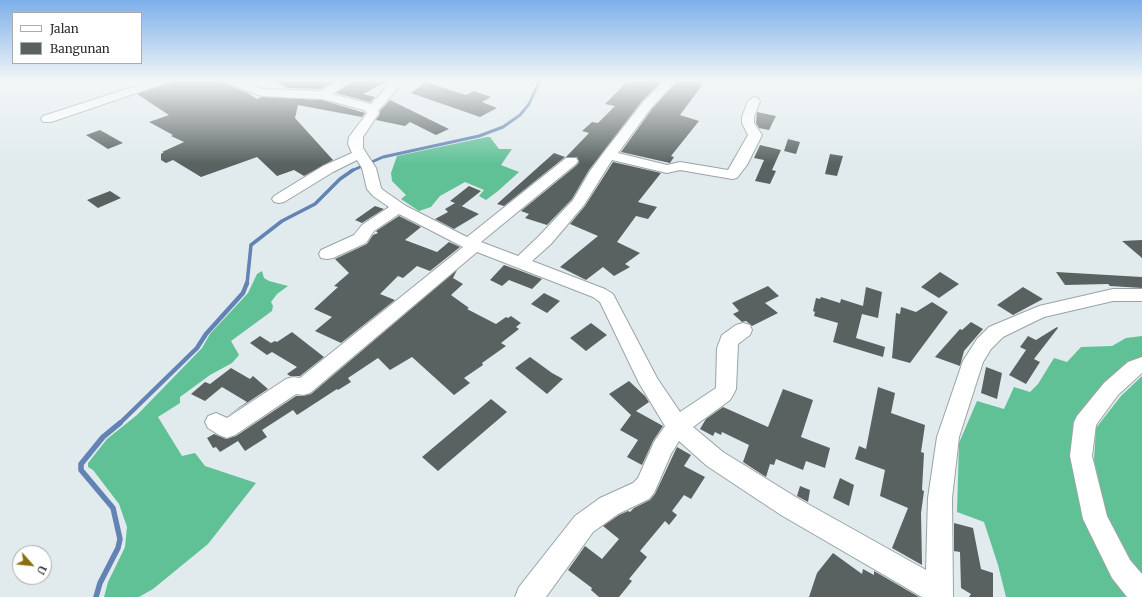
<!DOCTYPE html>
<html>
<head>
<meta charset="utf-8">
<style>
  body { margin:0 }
  #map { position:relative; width:1142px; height:597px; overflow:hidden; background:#e1ebed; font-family:Merriweather,serif }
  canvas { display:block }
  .legend { position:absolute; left:12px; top:12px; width:130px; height:52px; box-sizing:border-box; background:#fff; border:1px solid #aaabac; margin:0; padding:5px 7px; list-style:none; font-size:12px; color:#2a2e2f }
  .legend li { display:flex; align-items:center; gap:8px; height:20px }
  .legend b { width:20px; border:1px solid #aaabac }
  .north { position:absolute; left:12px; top:545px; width:40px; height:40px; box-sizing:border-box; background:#fff; border:1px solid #aaabac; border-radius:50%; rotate:117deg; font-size:11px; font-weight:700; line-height:16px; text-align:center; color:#2a2e2f }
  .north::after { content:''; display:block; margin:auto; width:14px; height:18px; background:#8a6f10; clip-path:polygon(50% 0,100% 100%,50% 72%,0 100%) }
</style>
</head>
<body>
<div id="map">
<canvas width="1142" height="597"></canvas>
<ul class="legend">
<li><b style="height:5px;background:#fff"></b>Jalan</li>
<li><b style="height:11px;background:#596261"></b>Bangunan</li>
</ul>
<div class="north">U</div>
</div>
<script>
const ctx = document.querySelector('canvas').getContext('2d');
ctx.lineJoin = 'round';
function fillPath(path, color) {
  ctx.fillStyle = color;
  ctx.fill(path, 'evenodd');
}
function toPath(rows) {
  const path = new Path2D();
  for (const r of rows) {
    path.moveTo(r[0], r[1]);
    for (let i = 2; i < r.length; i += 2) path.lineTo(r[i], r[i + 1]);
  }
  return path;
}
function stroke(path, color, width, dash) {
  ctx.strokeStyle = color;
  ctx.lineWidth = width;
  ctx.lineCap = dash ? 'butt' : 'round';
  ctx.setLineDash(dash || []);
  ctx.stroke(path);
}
fillPath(toPath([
  [487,137,490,137,499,149,512,149,501,165,519,172,498,191,486,200,479,196,484,190,465,182,440,196,431,207,419,211,401,199,406,195,392,181,391,173,397,156],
  [262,271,264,278,269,281,288,286,277,294,271,302,273,306,272,311,231,341,239,355,232,363,210,375,180,397,180,403,158,417,182,456,195,453,205,466,256,483,208,544,153,589,139,597,104,597,108,582,125,547,127,527,119,504,93,470,88,467,88,463,107,439,137,415,202,348,210,334,248,293,257,274],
  [1142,336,1142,363,1108,388,1078,455,1141,597,1006,597,998,565,984,522,957,512,959,443,977,401,1004,409,1014,387,1030,392,1038,384,1054,358,1067,362,1081,347,1112,346,1126,338],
  [1142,376,1142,579,1134,569,1108,521,1094,460,1096,428,1121,396]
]), '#61c196');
stroke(toPath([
  [351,171,383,157,479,136,503,127,520,115,529,104,540,80]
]), '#6283b3', 3);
stroke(toPath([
  [247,284,251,245,282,221,315,204,340,179,353,170]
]), '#6283b3', 3.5);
stroke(toPath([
  [119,424,197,348,206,334,243,293,247,283]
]), '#6283b3', 4.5);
stroke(toPath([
  [96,597,100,583,118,548,120,539,113,508,81,470,81,464,103,437,120,423]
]), '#6283b3', 5.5);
fillPath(toPath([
  [172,80,220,80,223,83,246,92,257,99,261,97,322,100,365,113,362,117,298,105,295,118,333,160,304,176,294,170,277,176,257,157,201,177,173,160,166,163,161,160,161,154,164,152,162,152,184,142,171,136,173,135,149,122,169,115,137,94,169,83],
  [271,80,337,80,320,89,288,88],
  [355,80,390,80,363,94,375,97,370,102,336,93],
  [629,80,663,80,642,101,589,170,572,199,547,225,525,218,529,214,521,211,577,165,579,162,577,157,566,157,589,133,582,131,592,122,598,123,615,106,605,104],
  [678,80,704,80,700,88,680,115,699,121,671,156,674,157,670,163,621,152,652,109],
  [426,82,466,95,474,91,491,97,482,102,497,108,480,117,411,93],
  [390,100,449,129,436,135,410,122,405,126,376,120,380,114,380,111],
  [757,112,776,116,769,130,759,128,756,123],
  [100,130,123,143,108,149,86,135],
  [788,139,800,142,796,154,784,151],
  [760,145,781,150,772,170,776,171,770,184,755,181,764,160,754,158],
  [554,153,565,157,504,206,497,204],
  [830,154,843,156,837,176,825,174],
  [613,162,661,173,638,202,657,207,648,219,636,216,617,242,640,253,625,264,630,267,614,276,603,267,586,280,560,267,598,236,570,224,585,206],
  [469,186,481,191,462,206,450,201],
  [110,191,121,198,98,208,87,200],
  [455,203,479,214,454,229,435,219,448,212,445,209],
  [375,206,384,209,362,223,355,220],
  [399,216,421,227,405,240,437,252,449,242,460,247,430,271,417,266,403,278,398,276,380,294,395,300,341,343,315,331,332,317,314,309,338,287,334,286,349,273,335,259,367,244,373,235,378,233,376,231],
  [1142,240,1142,258,1122,241],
  [504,265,521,271,542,279,532,289,509,280,502,286,490,280],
  [457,270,453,278,463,284,451,295,469,308,467,309,496,324,506,317,508,318,511,316,521,323,516,327,519,329,501,343,506,346,482,363,483,365,464,378,470,383,454,395,412,357,390,370,378,358,348,378,351,382,338,390,337,389,297,415,293,410,262,430,267,437,245,451,238,441,220,452,216,447,213,448,207,438,214,434,226,439,236,436,296,396,303,396,311,394],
  [940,272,959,284,939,298,921,287],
  [1056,272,1142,277,1142,288,1110,286,1108,284,1065,285],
  [768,286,779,296,765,303,778,313,752,326,746,321,742,322,733,314,739,311,732,303],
  [866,287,882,292,878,318,862,314,856,338,885,347,883,357,833,342,838,323,814,316,815,312,813,311,816,298,820,299,821,297,840,303,841,299,863,306],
  [1023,287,1043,299,1013,315,997,305],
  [544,293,560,301,547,313,531,304],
  [932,302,948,312,910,363,892,358,896,313,900,314,901,307,916,312],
  [971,322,983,329,964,351,960,366,935,357,960,329,962,330],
  [591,323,607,335,586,351,570,338],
  [1057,327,1058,328,1034,359,1040,362,1026,384,1009,375,1026,350,1020,347,1028,336,1036,340],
  [292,332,324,357,300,376,290,376,287,374,297,367,272,352,267,355,250,343,260,336,271,343,275,341,277,342],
  [530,357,552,373,563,379,547,394,515,368],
  [986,367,1002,373,997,399,981,393],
  [231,368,250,379,253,376,268,389,227,416,247,402,222,387,205,401,191,394,205,382,210,384],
  [629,381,645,396,649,402,636,411,663,426,653,441,642,465,627,457,638,440,620,430,631,415,609,394],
  [878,387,895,393,891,413,925,425,921,452,924,453,922,490,924,491,921,513,922,565,892,548,908,508,880,496,885,470,855,459,859,446,866,449],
  [783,389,813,400,801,437,830,448,825,468,806,461,803,470,776,459,774,465,770,464,766,477,743,462,749,445,722,432,721,435,715,432,713,436,700,429,706,419,723,407,768,427],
  [491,399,507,412,438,471,422,457],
  [677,447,691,455,684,466,705,477,691,499,684,495,672,511,677,515,669,525,665,521,640,551,647,557,629,579,632,581,619,597,599,597,591,590,592,588,568,570,585,546,602,559,619,539,603,526,619,515,628,511,630,512,634,508,650,500,655,494],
  [840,478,854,485,849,506,833,498],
  [800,486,810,490,808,502,797,496],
  [954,523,973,528,981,569,993,573,993,597,969,597,971,594,961,588,960,552,954,551],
  [833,553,862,574,863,569,874,575,874,571,919,597,809,597,817,573]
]), '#596261');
const minor = toPath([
  [154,80,171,80,169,82,51,122,43,122,41,119,43,116,154,80],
  [222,80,239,80,263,89,320,91,340,80,354,80,332,94,371,104,393,80,405,80,378,111,379,113,363,137,363,148,376,168,381,188,383,190,406,206,467,237,566,158,576,158,578,161,576,164,481,242,518,256,539,236,573,200,590,171,604,152,643,102,665,80,677,80,651,108,618,153,667,165,680,162,728,170,748,135,742,123,742,117,748,101,754,97,758,98,760,101,754,117,754,123,762,135,747,165,737,178,732,179,680,170,667,173,612,160,584,205,551,244,532,261,605,289,613,294,657,378,680,412,716,388,717,348,722,335,736,325,743,323,750,325,752,330,750,335,738,344,736,389,733,395,730,400,693,427,723,452,799,499,926,570,928,498,937,437,963,361,977,339,989,327,1039,306,1113,289,1142,289,1142,301,1113,301,1044,317,1003,337,991,349,983,362,959,437,952,498,953,597,922,597,781,515,707,466,679,441,671,454,654,493,649,499,618,514,593,532,546,597,515,597,519,587,575,516,600,498,633,483,638,478,654,442,665,426,639,383,600,302,593,297,477,252,310,393,303,395,296,394,235,435,227,438,219,435,208,428,205,422,208,416,216,413,227,418,286,379,293,377,300,378,463,247,399,214,374,231,366,243,333,258,327,259,321,258,319,254,321,250,354,235,362,225,389,207,373,196,367,189,362,168,357,160,333,172,284,202,279,203,274,202,272,199,274,196,323,166,352,153,348,144,349,137,367,113,364,110,322,99,262,96,224,82,222,80],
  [1142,357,1142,373,1118,395,1096,425,1092,456,1107,516,1130,560,1142,574,1142,597,1127,597,1112,578,1083,519,1070,456,1074,422,1077,416,1104,383,1128,362,1142,357]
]);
stroke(minor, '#9aa3a5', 2);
fillPath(minor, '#fff');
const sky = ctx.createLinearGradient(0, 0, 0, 164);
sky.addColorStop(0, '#7cafea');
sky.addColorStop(0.49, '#f2f6f7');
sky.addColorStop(1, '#f2f6f700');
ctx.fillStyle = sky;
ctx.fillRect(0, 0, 1142, 164);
</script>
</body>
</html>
